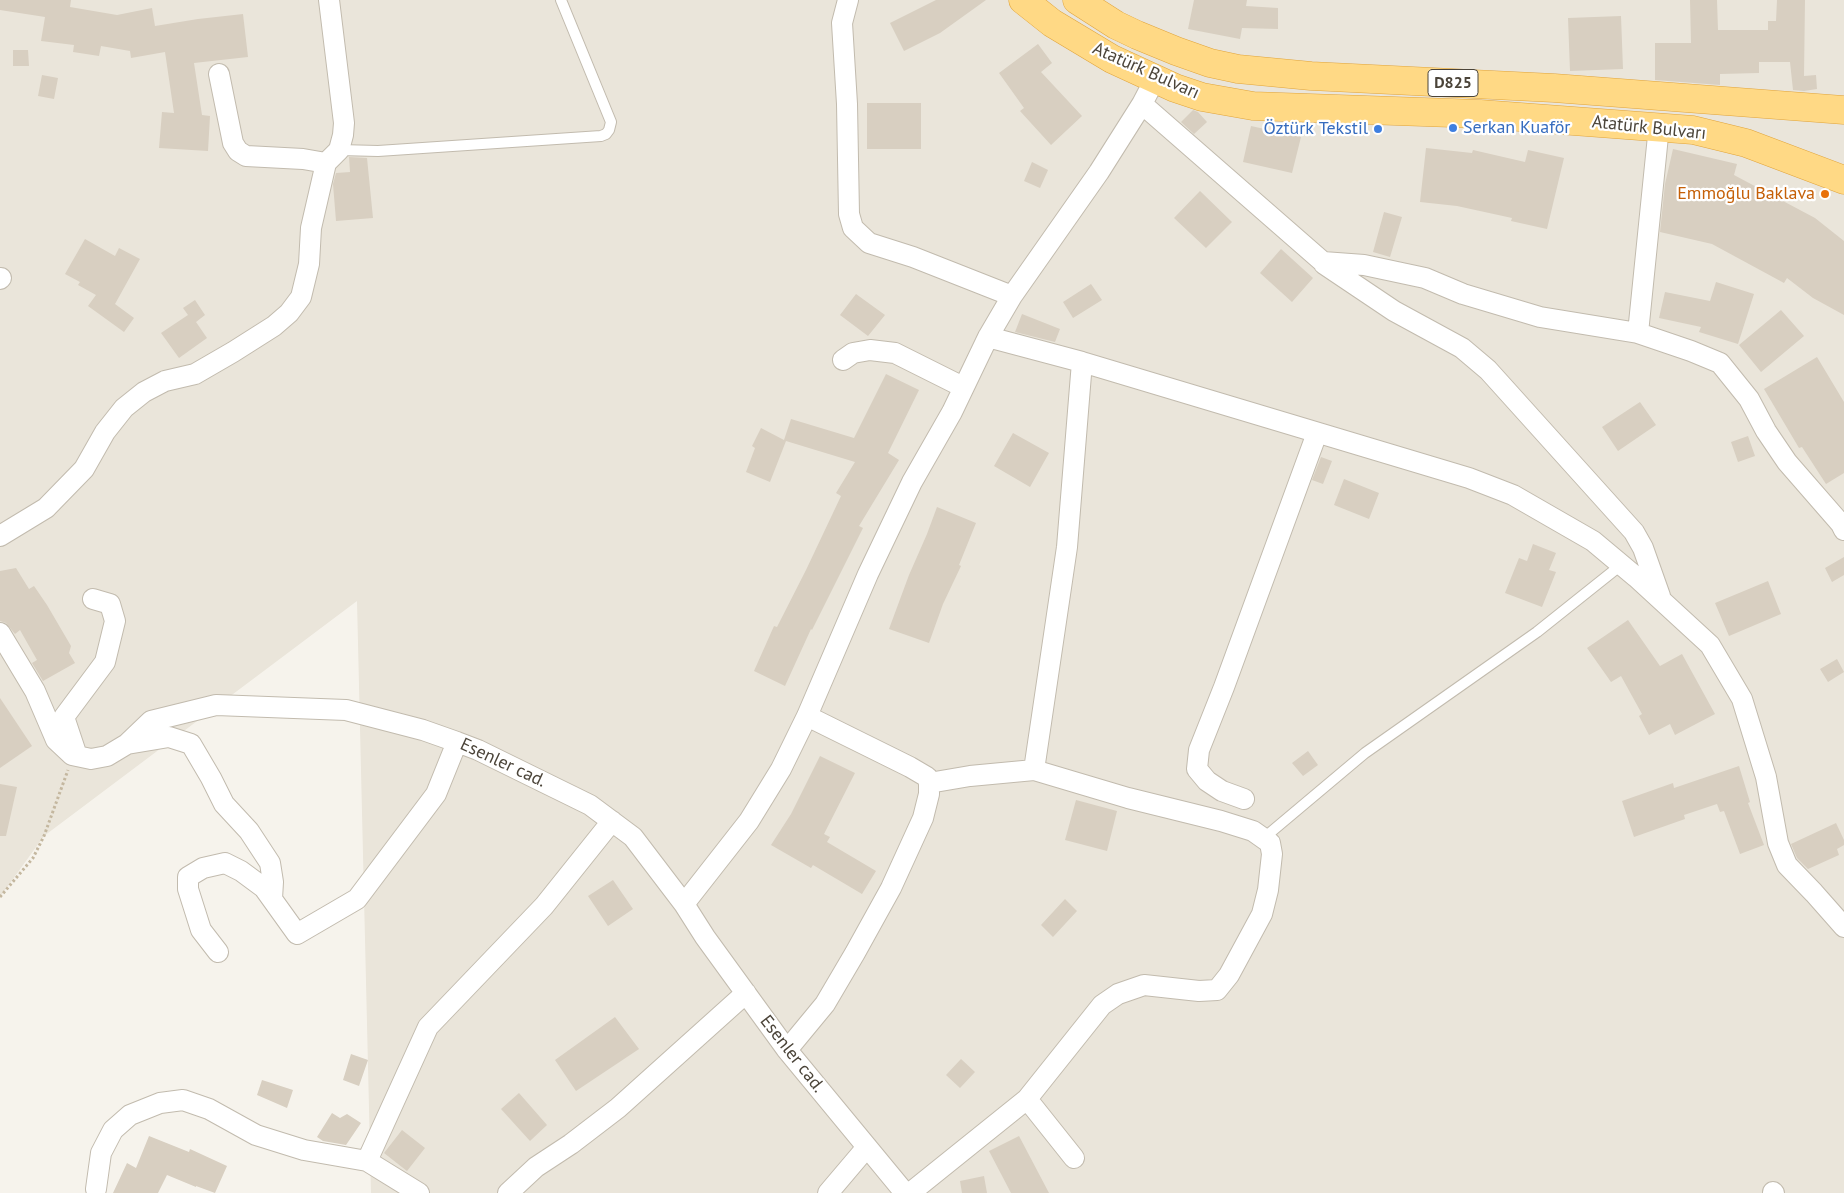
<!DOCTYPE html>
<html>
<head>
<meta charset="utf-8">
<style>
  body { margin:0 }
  canvas { display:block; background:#f6f3ec }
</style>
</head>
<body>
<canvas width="1844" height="1193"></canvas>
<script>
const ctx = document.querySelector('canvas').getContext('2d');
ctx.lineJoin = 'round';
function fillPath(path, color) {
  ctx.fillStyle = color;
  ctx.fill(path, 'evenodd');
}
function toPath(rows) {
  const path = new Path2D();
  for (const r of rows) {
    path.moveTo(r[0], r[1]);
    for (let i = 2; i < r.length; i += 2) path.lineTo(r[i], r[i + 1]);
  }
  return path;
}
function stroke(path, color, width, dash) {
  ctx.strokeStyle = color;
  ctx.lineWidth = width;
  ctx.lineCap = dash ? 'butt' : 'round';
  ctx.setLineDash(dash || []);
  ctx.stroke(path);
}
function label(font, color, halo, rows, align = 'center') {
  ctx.font = font + ' "PT Sans",sans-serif';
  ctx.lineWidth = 4.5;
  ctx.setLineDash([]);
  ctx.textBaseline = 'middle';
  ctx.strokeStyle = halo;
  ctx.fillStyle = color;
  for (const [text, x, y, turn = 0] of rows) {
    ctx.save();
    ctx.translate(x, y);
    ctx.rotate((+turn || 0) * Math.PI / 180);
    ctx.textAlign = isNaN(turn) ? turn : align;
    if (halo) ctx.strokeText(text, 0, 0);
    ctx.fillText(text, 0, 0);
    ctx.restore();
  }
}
fillPath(toPath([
  [0,0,1844,0,1844,1193,371,1193,357,601,44,836,0,897]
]), '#eae5da');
fillPath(toPath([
  [0,0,71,0,70,7,117,15,152,8,155,26,198,19,243,14,248,57,194,63,202,115,210,116,208,151,159,148,162,112,174,113,165,52,131,58,130,51,101,46,99,56,73,52,74,45,41,41,45,17,0,10],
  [936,0,986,0,940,33,904,51,890,23],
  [1194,0,1247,0,1246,6,1278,8,1278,29,1242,28,1240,39,1188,29],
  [1690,0,1717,0,1718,30,1768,30,1768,21,1776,21,1777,0,1805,0,1804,76,1816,75,1817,89,1804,91,1793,90,1790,62,1759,62,1759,73,1720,74,1720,85,1655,80,1655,43,1691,43],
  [1621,16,1623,69,1570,71,1568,18],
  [1038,44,1052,63,1041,72,1082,116,1051,145,1020,111,1024,108,999,73],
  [13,50,28,50,29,66,13,66],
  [42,75,58,78,54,99,38,96],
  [867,103,921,103,921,149,867,149],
  [1193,110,1198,112,1207,122,1194,134,1181,122],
  [1251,126,1301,137,1292,173,1243,162],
  [1426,148,1472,153,1473,150,1525,162,1528,150,1564,158,1547,229,1511,221,1512,218,1457,206,1420,202],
  [1673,149,1737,164,1734,175,1815,218,1844,241,1844,315,1813,298,1787,278,1784,283,1712,244,1660,232,1665,184],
  [349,157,367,158,373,218,336,221,333,184,336,173,350,172],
  [1032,162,1048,170,1040,188,1024,181],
  [1200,191,1232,222,1206,248,1174,218],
  [1384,212,1402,217,1390,257,1373,252],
  [85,239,115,256,119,248,140,259,115,304,134,318,124,332,88,306,96,295,78,285,80,282,65,274],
  [1281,249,1313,278,1292,302,1260,273],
  [1716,282,1754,294,1738,344,1699,332,1701,327,1659,318,1665,292,1710,301],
  [1091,284,1102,300,1073,318,1063,302],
  [856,294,885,315,868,336,840,315],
  [195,300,205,315,196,322,207,338,179,358,161,333,188,315,183,308],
  [1781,310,1804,336,1761,372,1739,345],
  [1022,314,1060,329,1055,342,1015,332],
  [1817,357,1844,402,1844,473,1826,484,1802,447,1799,448,1764,389],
  [886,374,919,390,888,453,899,460,859,526,863,528,812,630,811,629,785,686,754,671,774,626,777,627,806,570,841,496,836,493,855,462,786,441,770,482,746,472,755,448,752,446,761,428,784,440,791,419,854,438],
  [1640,402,1656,425,1618,451,1602,427],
  [1013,433,1049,453,1030,487,994,466],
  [1748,436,1755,456,1738,462,1731,442],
  [1321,457,1332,461,1323,484,1312,480],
  [1344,479,1379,493,1369,519,1334,505],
  [937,507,976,523,959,565,961,566,943,604,929,643,889,629,909,575,927,534],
  [1533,544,1556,553,1549,570,1556,572,1542,607,1505,593,1519,558,1527,561],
  [1844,557,1844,575,1832,582,1825,568],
  [16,568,29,589,34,586,47,605,71,646,69,653,75,663,43,681,32,663,37,660,20,630,15,634,6,623,0,621,0,571],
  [1768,581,1781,614,1729,636,1715,603],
  [1628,620,1660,666,1682,654,1715,714,1675,735,1670,724,1649,735,1639,716,1642,714,1621,676,1611,682,1587,648],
  [1837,659,1844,672,1828,682,1820,669],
  [0,698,32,746,0,768],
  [1308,751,1318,765,1303,776,1292,763],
  [820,756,855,773,824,834,830,837,827,842,876,871,862,894,813,865,811,868,771,845,791,814],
  [1739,766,1750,802,1748,803,1764,845,1740,854,1724,811,1720,812,1717,804,1684,815,1685,819,1634,837,1622,801,1673,783,1674,788],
  [0,784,17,787,6,836,0,836],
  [1076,800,1117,811,1107,851,1065,840],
  [1836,823,1844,840,1844,845,1837,849,1839,855,1808,869,1797,858,1791,844],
  [613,880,633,909,608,926,588,896],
  [1065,899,1077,911,1053,937,1041,925],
  [615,1017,639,1049,576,1091,555,1060],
  [351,1054,368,1060,359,1086,343,1080],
  [961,1059,975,1072,960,1088,946,1075],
  [262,1080,293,1090,287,1108,257,1095],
  [519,1093,547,1125,530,1141,501,1109],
  [332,1113,340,1118,347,1114,361,1123,346,1145,323,1141,317,1137],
  [402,1130,425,1148,407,1171,384,1153],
  [149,1136,189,1152,190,1149,227,1166,215,1193,196,1186,196,1187,167,1175,158,1193,113,1193,127,1163,136,1168],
  [1019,1136,1049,1193,1011,1193,989,1151],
  [984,1176,987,1193,962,1193,960,1181]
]), '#d8cfc1');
const service = toPath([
  [339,150,378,151,601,136,606,134,609,130,611,122,561,0],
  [1265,837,1365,753,1537,632,1621,565]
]);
const minor = toPath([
  [848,0,842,23,847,104,849,214,853,228,869,243,913,257,1012,296],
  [219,74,233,143,238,151,246,156,303,159,326,163],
  [1142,104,1323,262,1364,265,1425,278,1463,294,1540,317,1638,333,1691,351,1720,363,1749,399,1766,431,1787,462,1841,524,1844,530],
  [1324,264,1394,311,1462,348,1488,370,1634,532,1643,548,1660,596],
  [0,279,1,278],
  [1638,333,1659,126],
  [988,337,1082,362,1469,478,1513,495,1593,541,1636,577,1710,645,1742,699,1766,777,1778,843,1787,865,1814,893,1844,927],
  [843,360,853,353,870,350,895,353,963,387],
  [0,536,46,508,84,469,105,432,124,408,144,392,165,381,195,374,233,352,274,326,289,313,301,297,309,264,311,228,326,163,339,150,343,135,344,123,329,0],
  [0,633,35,691,56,740,72,755,91,759,107,756,127,744,151,721,216,705,346,710,423,730,457,742,478,750,590,805,633,837,684,904,705,937,787,1050,905,1193],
  [127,744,169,737,191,744,211,778,224,804,249,831,270,863,273,882,272,899],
  [77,756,64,717,105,662,115,621,110,604,93,599],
  [1034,770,1067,547,1082,362],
  [1244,799,1222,791,1207,781,1197,769,1199,750,1224,687,1317,433],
  [684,904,749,821,781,769,807,716,868,574,912,482,952,412,988,337,1012,296,1099,172,1142,104,1155,79],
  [218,952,201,930,188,889,188,877,203,868,225,863,241,871,264,888,297,934,357,899,436,794,457,742],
  [787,1050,825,1004,855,953,891,888,923,818,929,794,929,783,927,777,910,767,807,716],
  [1027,1099,1074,1158],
  [367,1161,428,1027,544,906,612,821],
  [96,1189,101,1153,113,1130,130,1115,160,1103,183,1100,209,1109,256,1135,304,1150,367,1161,419,1193],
  [1773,1192,1774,1193],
  [508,1193,536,1167,571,1144,618,1108,746,993],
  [828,1193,867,1147],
  [910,1193,1027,1099,1102,1005,1118,994,1144,985,1199,991,1217,990,1229,975,1262,914,1268,890,1272,854,1270,843,1253,831,1221,821,1128,798,1034,770,970,776,929,783]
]);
const trunk = toPath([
  [1023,0,1052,23,1112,59,1175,88,1202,97,1253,106,1480,114,1693,130,1746,143,1844,180],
  [1077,0,1116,25,1137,35,1176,51,1210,63,1238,69,1311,76,1554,88,1844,110]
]);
stroke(service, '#c2bbae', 12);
stroke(minor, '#c2bbae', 22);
stroke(trunk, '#e0a43c', 29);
stroke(toPath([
  [0,897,33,858,44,836,68,770]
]), '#c4b79f', 3, [2.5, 2.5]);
stroke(service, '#fff', 10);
stroke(minor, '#fff', 20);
stroke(trunk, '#ffd985', 28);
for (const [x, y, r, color] of [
  [1453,128,5,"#3f7fe0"],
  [1378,129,5,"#3f7fe0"],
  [1825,194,5,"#e8710a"]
]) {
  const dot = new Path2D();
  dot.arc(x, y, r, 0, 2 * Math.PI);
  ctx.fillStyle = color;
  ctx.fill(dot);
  stroke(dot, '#fff', 2);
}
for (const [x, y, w] of [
  [1453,83,50]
]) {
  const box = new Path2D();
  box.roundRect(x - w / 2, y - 13.5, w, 27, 4);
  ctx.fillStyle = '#fff';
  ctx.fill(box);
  stroke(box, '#4b4439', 1);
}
label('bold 16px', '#4b4439', null, [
  ["D825",1453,83]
]);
label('18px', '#4b4439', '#fff', [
  ["Atatürk Bulvarı",1146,71,24],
  ["Atatürk Bulvarı",1649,128,6],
  ["Esenler cad.",503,763,25],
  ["Esenler cad.",792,1054,52]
]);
label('18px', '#366cbe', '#fff', [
  ["Serkan Kuaför",1463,128],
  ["Öztürk Tekstil",1368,129,"right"]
], 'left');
label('18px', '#c56008', '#fff', [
  ["Emmoğlu Baklava",1815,194]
], 'right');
</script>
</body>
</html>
